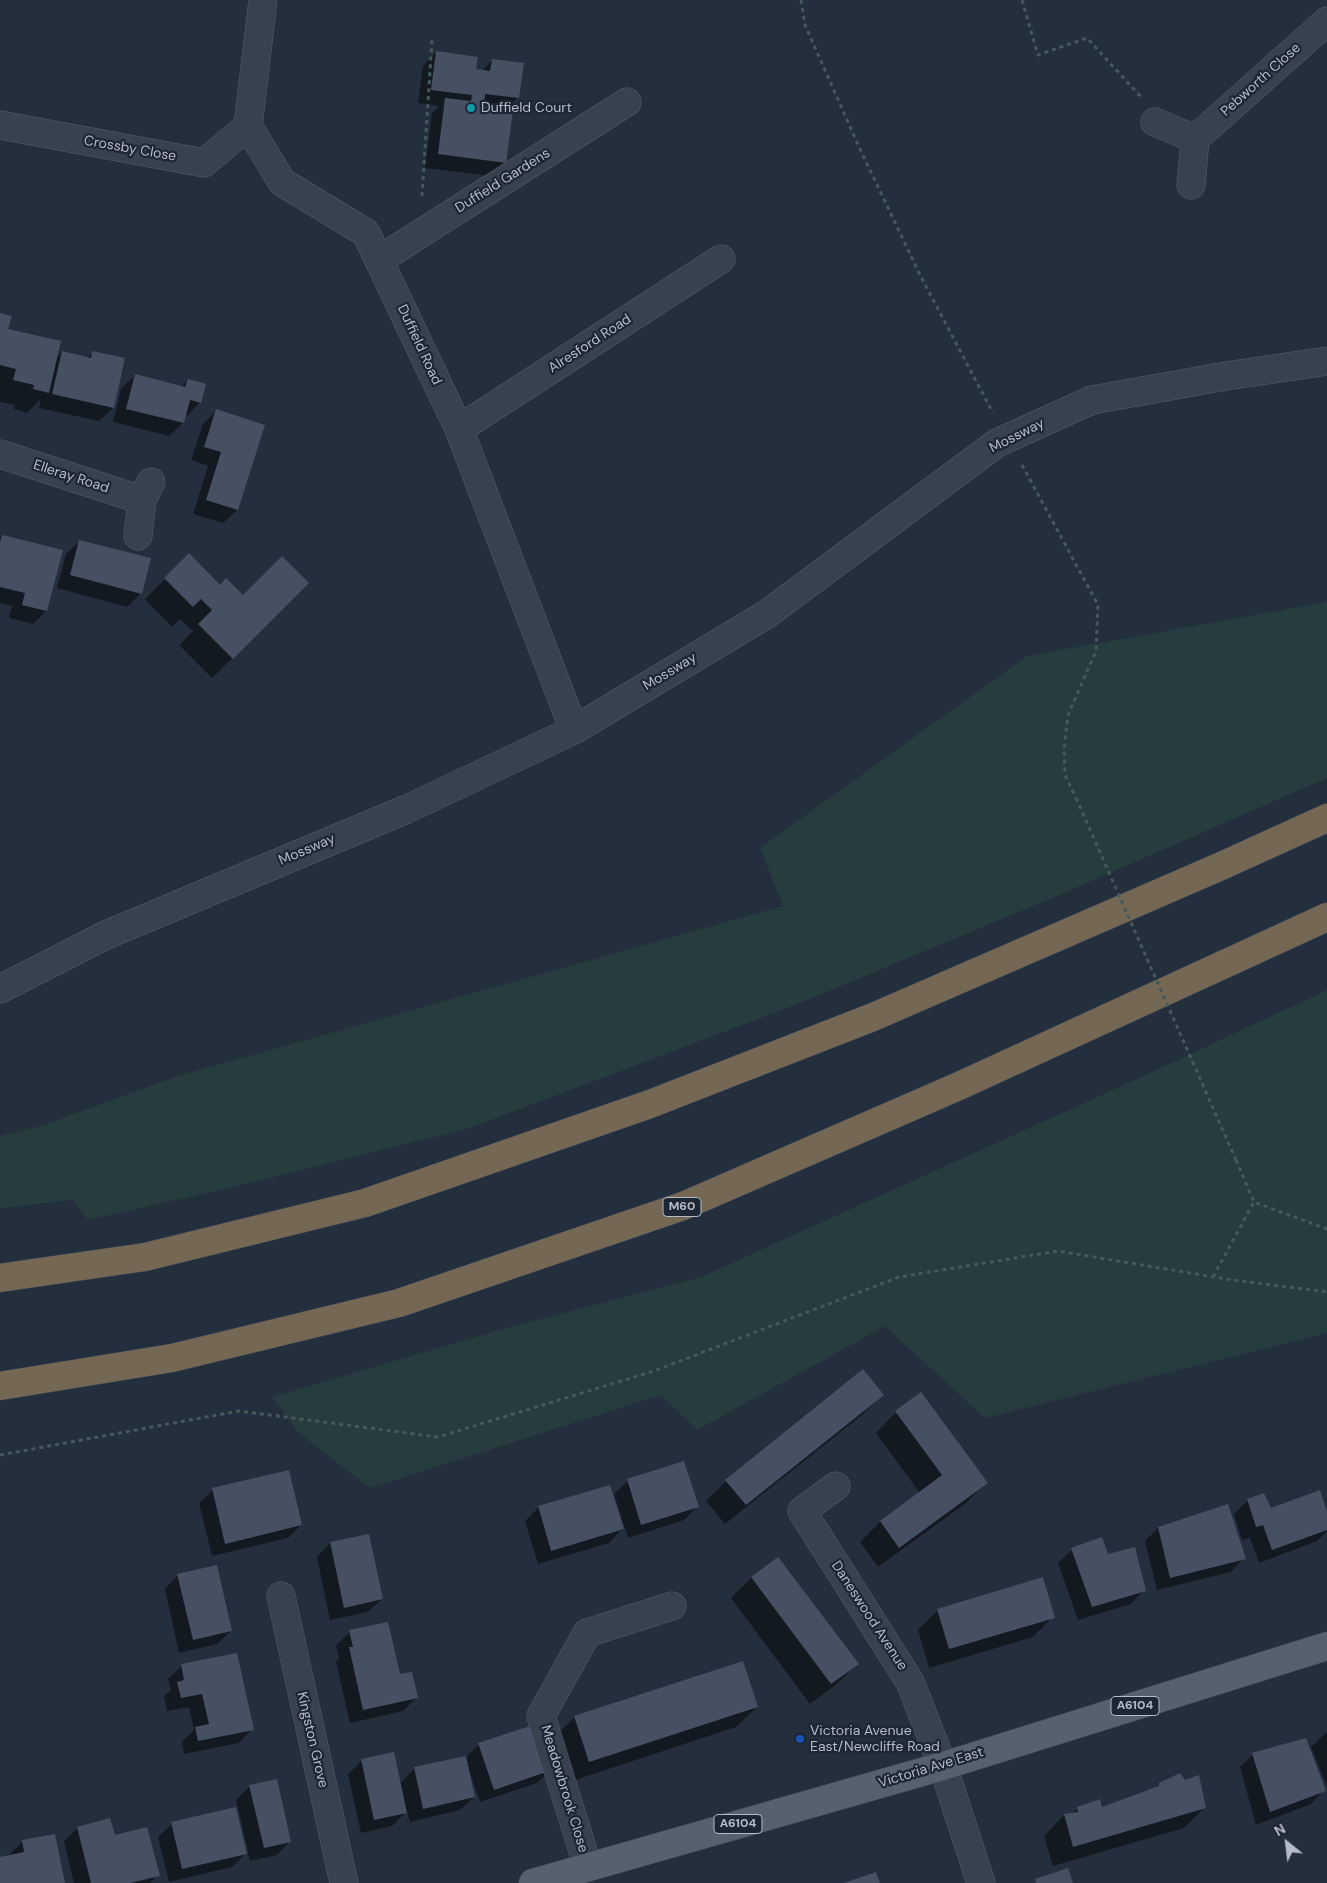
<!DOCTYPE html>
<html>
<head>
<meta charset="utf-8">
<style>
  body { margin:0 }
  #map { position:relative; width:1327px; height:1883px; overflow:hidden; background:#242f3e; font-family:"DM Sans",sans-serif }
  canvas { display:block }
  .north { position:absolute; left:1262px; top:1818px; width:50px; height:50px; -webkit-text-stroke:4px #1d2633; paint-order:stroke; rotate:331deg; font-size:14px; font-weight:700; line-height:20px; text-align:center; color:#b4bcc9 }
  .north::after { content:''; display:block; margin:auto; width:18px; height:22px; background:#b4bcc9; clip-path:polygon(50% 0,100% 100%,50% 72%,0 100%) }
</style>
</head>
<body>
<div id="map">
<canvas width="1327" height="1883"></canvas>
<div class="north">N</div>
</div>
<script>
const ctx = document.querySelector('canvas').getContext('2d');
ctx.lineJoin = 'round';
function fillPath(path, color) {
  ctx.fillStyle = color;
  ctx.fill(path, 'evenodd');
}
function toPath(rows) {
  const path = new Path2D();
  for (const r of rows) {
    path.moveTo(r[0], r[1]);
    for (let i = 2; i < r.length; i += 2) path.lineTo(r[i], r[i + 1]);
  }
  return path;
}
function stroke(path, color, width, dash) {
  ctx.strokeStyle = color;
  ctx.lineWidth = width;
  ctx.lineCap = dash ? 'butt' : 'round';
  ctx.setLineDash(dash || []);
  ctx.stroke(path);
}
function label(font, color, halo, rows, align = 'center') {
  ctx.font = font + ' "DM Sans",sans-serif';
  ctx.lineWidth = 4.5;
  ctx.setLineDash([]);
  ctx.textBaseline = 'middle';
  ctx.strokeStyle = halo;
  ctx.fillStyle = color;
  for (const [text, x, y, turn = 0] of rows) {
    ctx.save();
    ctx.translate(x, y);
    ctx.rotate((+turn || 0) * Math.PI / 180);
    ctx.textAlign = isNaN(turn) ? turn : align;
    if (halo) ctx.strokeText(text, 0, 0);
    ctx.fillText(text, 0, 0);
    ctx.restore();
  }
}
fillPath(toPath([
  [1327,602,1327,778,1050,899,795,1005,467,1129,220,1190,88,1220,73,1200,0,1208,0,1136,41,1126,178,1076,783,906,760,848,1027,656],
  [1327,990,1327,1333,985,1418,885,1326,697,1430,661,1395,370,1488,299,1433,272,1397,503,1329,701,1277,1148,1074]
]), '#263c3f');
fillPath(toPath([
  [436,52,474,70,482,71,492,60,518,97,505,110,505,162,492,176,425,168,432,113,439,106,418,103,423,66],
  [0,315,7,330,56,358,62,352,87,358,93,352,113,408,99,421,39,408,41,399,27,413,14,409,15,405,0,402],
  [135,375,181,387,188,380,200,402,187,416,185,415,183,423,169,436,113,422,121,389],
  [216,411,263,425,237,510,223,523,193,514,208,466,191,460,203,424],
  [2,536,46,611,33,624,9,618,12,606,0,603,0,538],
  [80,541,141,593,127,607,57,588,66,554],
  [189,555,220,587,243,596,308,583,212,678,179,645,193,631,180,619,172,627,145,599],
  [921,1394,986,1483,966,1503,878,1567,860,1542,880,1522,920,1493,876,1433,896,1412],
  [882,1395,862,1415,725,1524,706,1501,726,1481],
  [628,1481,697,1507,684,1520,628,1538,614,1494],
  [213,1490,301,1525,288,1538,212,1556,199,1503],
  [1248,1500,1270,1510,1327,1516,1327,1531,1317,1541,1259,1563,1250,1538,1242,1540,1234,1514],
  [539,1507,622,1529,609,1543,538,1564,525,1521],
  [1158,1528,1244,1558,1231,1572,1157,1590,1145,1541],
  [368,1535,382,1599,368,1612,330,1620,317,1557,330,1543],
  [1072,1550,1107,1556,1144,1590,1131,1604,1078,1620,1058,1563],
  [777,1558,857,1664,837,1684,810,1704,731,1598,751,1578],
  [178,1575,231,1631,217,1644,179,1653,165,1589],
  [938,1610,1053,1617,1033,1637,929,1668,918,1630],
  [350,1632,399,1676,416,1698,403,1711,350,1723,336,1662,339,1659,336,1645],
  [182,1666,252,1729,239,1743,184,1754,182,1742,194,1730,189,1707,167,1711,164,1696,171,1690,168,1679],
  [757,1707,736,1727,569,1782,554,1737,575,1717],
  [1325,1733,1327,1733,1327,1787,1311,1747],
  [479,1744,551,1770,537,1783,480,1802,469,1770,468,1771,474,1797,460,1810,410,1822,407,1811,392,1826,361,1833,348,1774,362,1760,399,1784,415,1768,465,1758],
  [1253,1754,1324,1790,1311,1804,1256,1825,1240,1767],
  [1160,1784,1204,1808,1184,1828,1053,1866,1044,1836,1064,1815,1072,1814,1078,1808,1101,1808,1154,1789],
  [250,1786,290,1841,277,1855,250,1861,236,1800],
  [172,1824,246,1853,232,1867,169,1882,158,1837],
  [77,1828,114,1837,158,1875,150,1883,74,1883,64,1841],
  [22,1842,63,1883,0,1883,0,1858,9,1855]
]), '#0007');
fillPath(toPath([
  [436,51,478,57,476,69,490,71,492,59,524,63,519,98,485,94,484,106,513,110,506,163,438,154,445,98,471,101,472,95,431,90],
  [0,313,12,316,8,329,61,341,49,393,33,389,34,385,13,380,16,369,0,365],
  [62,351,91,358,92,351,125,358,114,408,52,394],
  [135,374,185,387,188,379,206,384,201,403,190,400,184,423,126,409],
  [216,409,265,425,238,510,206,500,221,452,204,447],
  [2,535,63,550,47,611,22,605,25,593,0,587,0,542],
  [79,540,151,558,142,594,70,575],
  [189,553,220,585,226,578,243,595,282,556,309,583,233,659,198,624,212,610,201,599,193,607,164,578],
  [863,1369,884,1395,746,1505,725,1480],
  [921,1392,988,1483,899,1548,880,1521,942,1475,895,1411],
  [684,1461,699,1507,641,1525,627,1479],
  [289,1470,302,1525,225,1544,212,1488],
  [610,1485,624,1529,551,1551,538,1506],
  [1320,1490,1327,1512,1327,1530,1272,1550,1263,1525,1256,1527,1247,1499,1264,1493,1271,1508],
  [1228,1504,1246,1559,1170,1578,1158,1527],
  [369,1534,383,1599,344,1608,330,1542],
  [1102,1537,1108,1554,1135,1547,1146,1591,1092,1607,1071,1548],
  [778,1557,859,1664,831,1684,751,1577],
  [217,1565,232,1631,193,1640,177,1574],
  [1043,1577,1055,1618,949,1649,937,1609],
  [388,1622,400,1674,412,1672,418,1698,363,1710,349,1647,353,1647,349,1630],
  [237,1653,254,1730,198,1741,195,1727,209,1724,202,1694,181,1698,177,1682,184,1680,181,1664],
  [743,1661,758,1707,589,1762,574,1716],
  [536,1724,552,1770,494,1790,478,1743],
  [1306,1738,1326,1791,1270,1812,1252,1753],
  [394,1752,407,1813,374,1820,361,1759],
  [466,1756,475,1797,423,1809,414,1767],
  [1180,1773,1185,1780,1199,1775,1206,1808,1073,1847,1064,1814,1078,1812,1077,1807,1100,1799,1102,1807,1159,1786,1159,1783],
  [277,1779,291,1842,264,1848,249,1785],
  [236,1807,247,1854,182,1869,171,1822],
  [110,1818,115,1835,147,1827,160,1876,130,1883,91,1883,77,1827],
  [55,1834,65,1883,0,1883,0,1857,24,1852,22,1840],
  [1068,1868,1073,1883,1036,1883,1035,1879],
  [876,1872,880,1883,844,1883]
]), '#455162');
const street = toPath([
  [263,0,248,126,282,182,366,233,459,429,574,730],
  [1155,122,1195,139,1327,21],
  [0,125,204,163,248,126],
  [1191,185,1195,139],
  [379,260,627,102],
  [459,429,721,259],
  [0,454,142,500],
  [138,536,142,500,151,482],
  [0,989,106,935,407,809,574,730,767,614,997,443,1092,400,1226,376,1327,361],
  [836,1486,802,1511,910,1682,943,1766,981,1883],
  [281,1596,344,1883],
  [588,1867,541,1716,587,1633,672,1606]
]);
const primary = toPath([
  [533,1883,943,1766,1327,1646]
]);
const highway = toPath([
  [0,1278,145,1257,365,1203,650,1104,873,1017,1219,867,1327,818],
  [0,1386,172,1358,399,1303,683,1206,959,1086,1327,917]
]);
stroke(street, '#565f6c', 29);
stroke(primary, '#414a57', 29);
stroke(highway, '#434c59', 29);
stroke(toPath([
  [801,0,805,25,860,149,920,275,993,413],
  [1022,0,1038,55,1087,38,1141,97],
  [422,196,432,40],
  [1022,465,1098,605,1096,651,1068,715,1064,748,1065,775,1076,798],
  [1236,1160,1254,1202,1327,1229],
  [1213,1277,1254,1202],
  [0,1455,239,1411,438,1437,654,1371,899,1277,1058,1251,1232,1280,1327,1292]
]), '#44595c', 3, [4, 4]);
stroke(street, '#38414e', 28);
stroke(primary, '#56606e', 28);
stroke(highway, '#746855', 28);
stroke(toPath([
  [1076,798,1236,1160]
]), '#44595c', 3, [4, 4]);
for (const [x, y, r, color] of [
  [471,108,5,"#0f9aa8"],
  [800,1739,5,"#1a4fb4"]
]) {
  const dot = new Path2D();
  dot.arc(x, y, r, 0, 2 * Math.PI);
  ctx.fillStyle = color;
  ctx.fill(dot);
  stroke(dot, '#1d2633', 2);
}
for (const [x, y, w] of [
  [682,1207,38],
  [1135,1706,48],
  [738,1824,48]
]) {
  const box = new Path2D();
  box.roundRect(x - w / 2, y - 9.5, w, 19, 4);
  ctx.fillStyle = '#1d2633';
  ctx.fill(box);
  stroke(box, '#b4bcc9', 1);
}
label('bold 12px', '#b4bcc9', null, [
  ["M60",682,1207],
  ["A6104",1135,1706],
  ["A6104",738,1824]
]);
label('14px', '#b4bcc9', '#1d2633', [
  ["Pebworth Close",1261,80,-42],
  ["Crossby Close",130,149,10],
  ["Duffield Gardens",503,181,-32],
  ["Alresford Road",590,344,-33],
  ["Duffield Road",419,345,65],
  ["Mossway",1017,436,-27],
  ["Elleray Road",71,477,18],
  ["Mossway",670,672,-31],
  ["Mossway",307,850,-23],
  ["Daneswood Avenue",869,1616,57],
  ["Kingston Grove",312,1740,77],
  ["Victoria Ave East",931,1768,-17],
  ["Meadowbrook Close",564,1789,73]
]);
label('14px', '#b4bcc9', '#1d2633', [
  ["Duffield Court",481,108],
  ["Victoria Avenue",810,1731],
  ["East/Newcliffe Road",810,1747]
], 'left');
</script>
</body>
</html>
